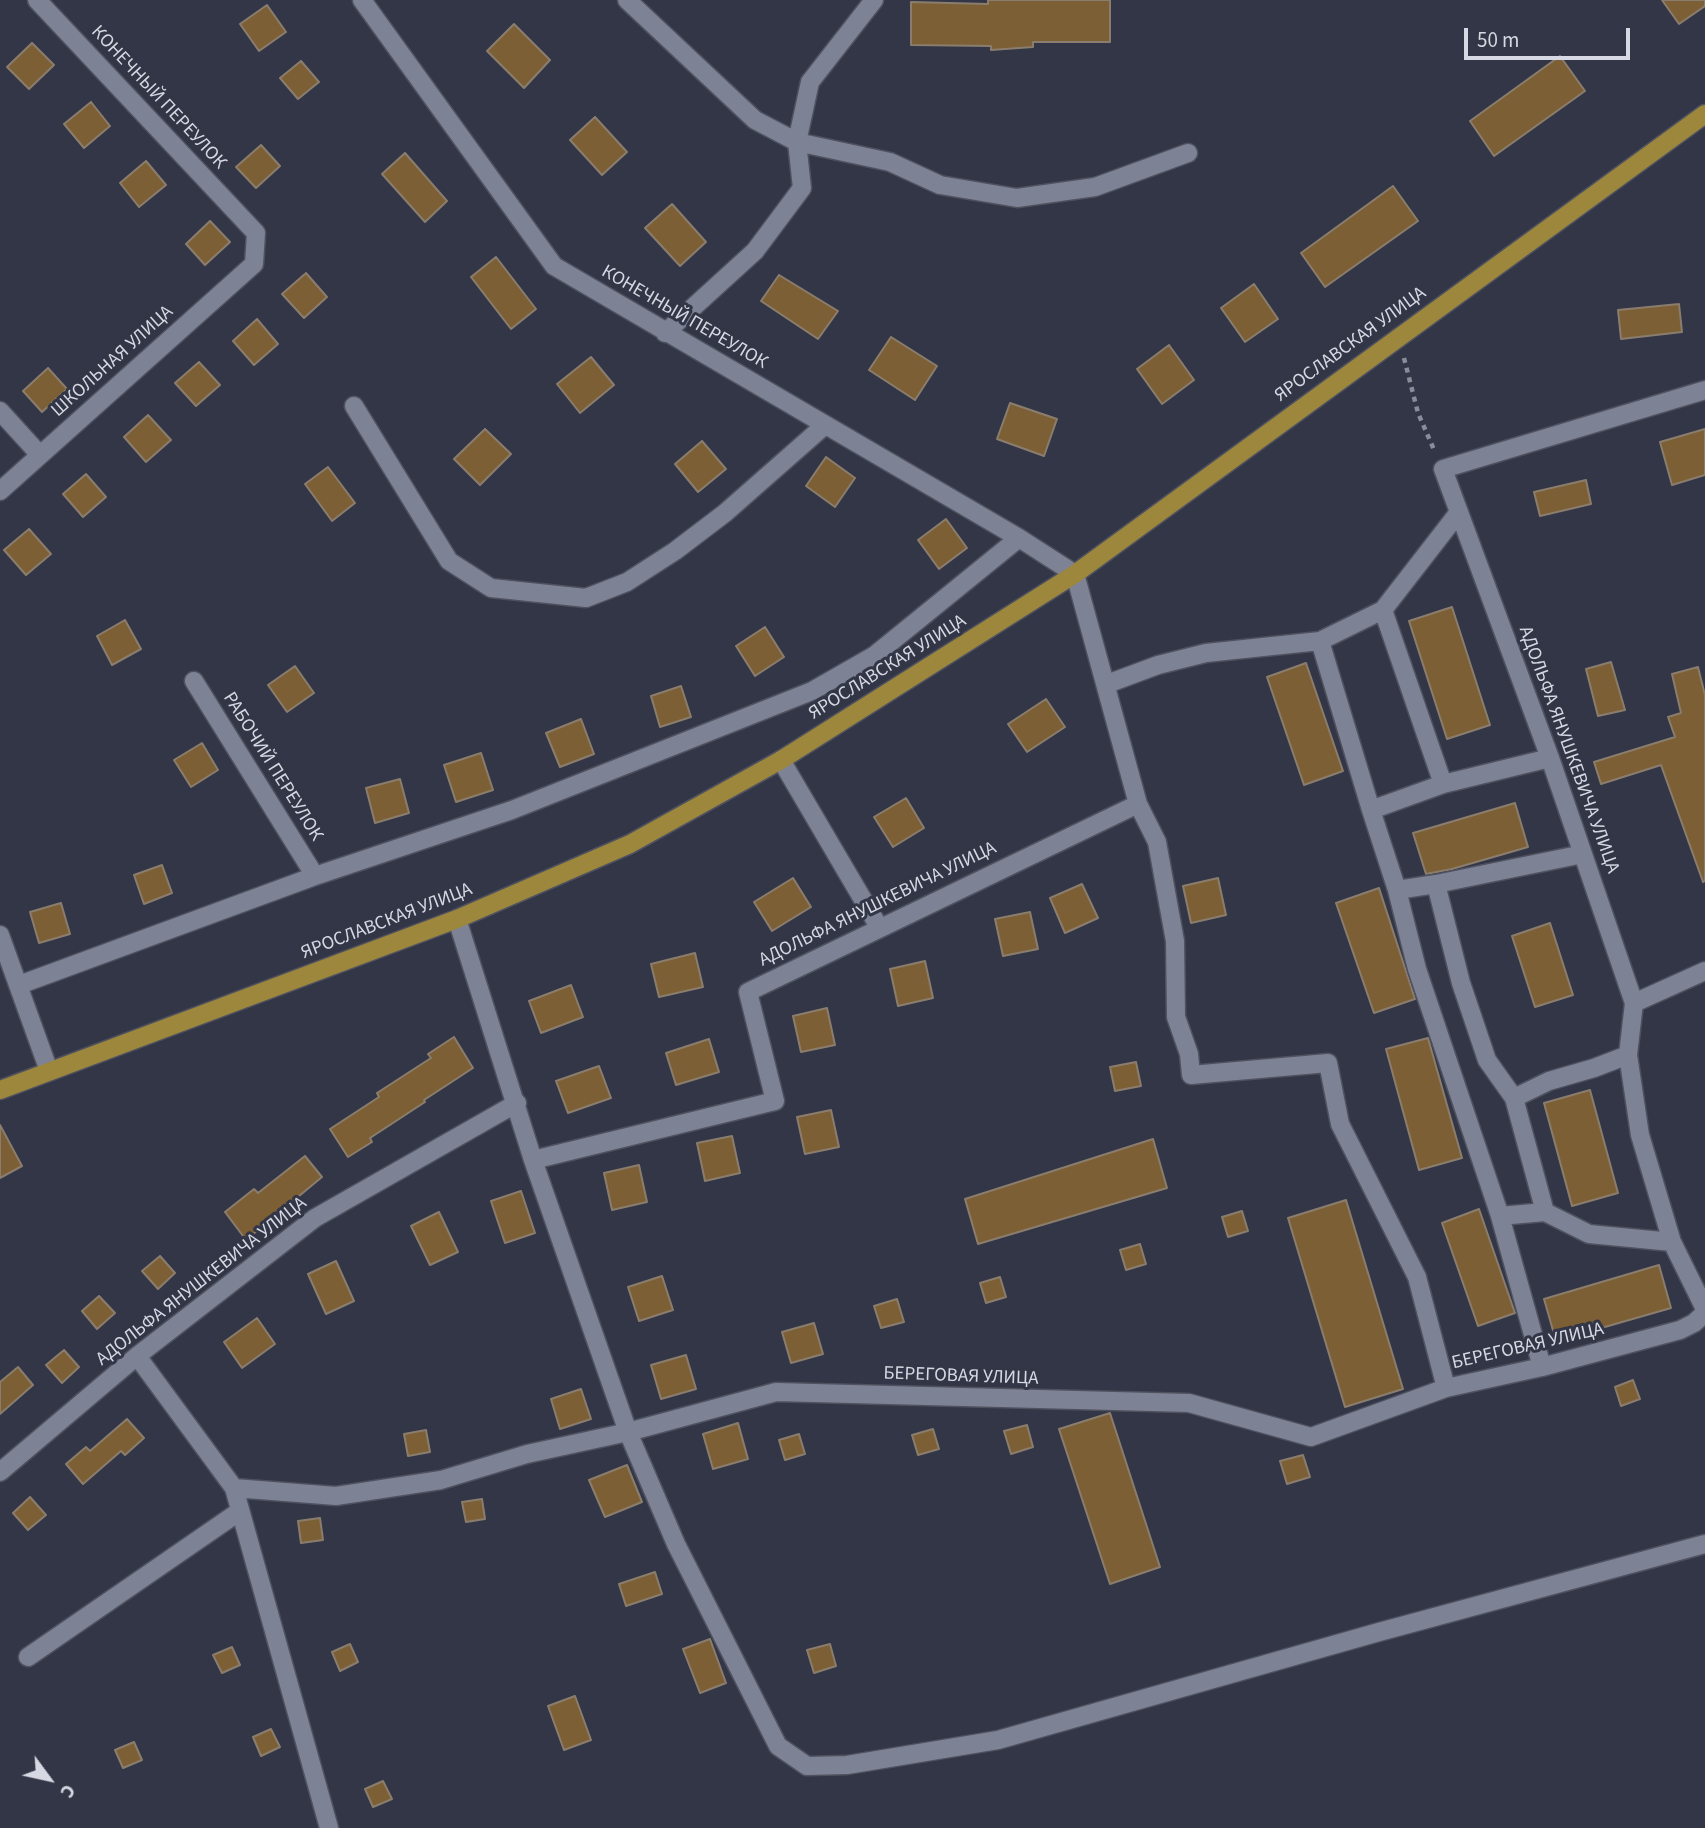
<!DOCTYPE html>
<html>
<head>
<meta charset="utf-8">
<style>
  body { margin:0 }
  #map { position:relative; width:1705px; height:1828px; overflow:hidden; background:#323646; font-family:"Source Sans 3",sans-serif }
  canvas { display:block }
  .north { position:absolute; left:14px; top:1744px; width:70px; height:70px; -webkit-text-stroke:5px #323646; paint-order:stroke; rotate:123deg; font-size:19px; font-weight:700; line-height:28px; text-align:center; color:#d6d8e3 }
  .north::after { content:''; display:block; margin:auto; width:24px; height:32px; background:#d6d8e3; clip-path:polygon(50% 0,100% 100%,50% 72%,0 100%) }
  .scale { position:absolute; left:1464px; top:28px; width:166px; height:32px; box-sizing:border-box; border:4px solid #d6d8e3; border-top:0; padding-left:9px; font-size:21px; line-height:24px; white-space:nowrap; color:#d6d8e3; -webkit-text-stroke:5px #323646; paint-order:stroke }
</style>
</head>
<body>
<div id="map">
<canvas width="1705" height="1828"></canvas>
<div class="north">С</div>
<div class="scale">50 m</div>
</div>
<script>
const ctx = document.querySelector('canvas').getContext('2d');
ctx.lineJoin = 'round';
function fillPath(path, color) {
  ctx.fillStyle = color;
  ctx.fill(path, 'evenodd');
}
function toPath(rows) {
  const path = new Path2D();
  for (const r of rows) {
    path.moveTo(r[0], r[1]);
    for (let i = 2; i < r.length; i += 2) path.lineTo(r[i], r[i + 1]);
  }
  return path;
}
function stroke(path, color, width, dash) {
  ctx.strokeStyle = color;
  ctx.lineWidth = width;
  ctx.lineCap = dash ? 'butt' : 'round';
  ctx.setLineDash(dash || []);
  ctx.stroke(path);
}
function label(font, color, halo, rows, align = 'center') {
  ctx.font = font + ' "Source Sans 3",sans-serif';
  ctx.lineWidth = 6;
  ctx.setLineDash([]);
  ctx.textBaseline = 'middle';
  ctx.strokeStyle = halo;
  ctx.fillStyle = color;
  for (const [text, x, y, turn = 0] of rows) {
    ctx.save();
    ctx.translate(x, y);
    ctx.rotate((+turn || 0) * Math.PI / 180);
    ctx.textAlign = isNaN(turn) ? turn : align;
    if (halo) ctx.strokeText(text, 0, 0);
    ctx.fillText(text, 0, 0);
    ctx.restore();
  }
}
const building = toPath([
  [988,0,1110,0,1110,42,1033,42,1033,47,991,50,991,46,911,45,911,2,988,4,988,0],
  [1662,0,1705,0,1705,6,1679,24,1662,0],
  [267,5,286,32,259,51,240,24,267,5],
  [514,24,550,60,524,88,487,51,514,24],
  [32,43,54,65,29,89,7,67,32,43],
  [1560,56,1585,91,1494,156,1470,121,1560,56],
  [301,61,319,82,298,99,280,78,301,61],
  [91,102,110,126,84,148,64,124,91,102],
  [595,117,627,152,602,175,570,140,595,117],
  [261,145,280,166,256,188,236,167,261,145],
  [405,153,447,201,425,222,382,174,405,153],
  [146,161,166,185,139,207,120,183,146,161],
  [1393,186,1418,221,1325,287,1301,253,1393,186],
  [672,204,706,242,680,266,645,228,672,204],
  [210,221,230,242,205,265,186,244,210,221],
  [496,257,536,309,511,329,471,277,496,257],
  [306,273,327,297,304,318,282,294,306,273],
  [779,275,838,311,818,339,761,301,779,275],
  [1254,284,1278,319,1245,342,1221,308,1254,284],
  [1679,304,1682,332,1621,339,1618,310,1679,304],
  [257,319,278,344,254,365,233,341,257,319],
  [891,337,937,366,915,400,869,370,891,337],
  [1169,345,1194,380,1162,404,1137,369,1169,345],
  [591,357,614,385,580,413,557,384,591,357],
  [199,362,220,385,196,406,175,383,199,362],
  [48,368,67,389,42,412,23,391,48,368],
  [1010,403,1057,419,1044,456,997,439,1010,403],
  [148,415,171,440,146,462,124,437,148,415],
  [485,429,511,454,480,485,454,459,485,429],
  [1705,429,1705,475,1672,485,1660,442,1705,429],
  [702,441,726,469,698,492,675,464,702,441],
  [826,457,855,478,835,507,806,486,826,457],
  [328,467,355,503,332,521,305,484,328,467],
  [86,474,106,497,83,517,63,494,86,474],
  [1586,480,1591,504,1540,516,1534,492,1586,480],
  [946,519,967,548,939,569,918,540,946,519],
  [29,529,51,554,26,575,4,550,29,529],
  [1452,607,1490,725,1447,739,1409,621,1452,607],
  [125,620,141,649,112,665,97,636,125,620],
  [765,627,784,657,755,676,736,646,765,627],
  [1611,662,1625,710,1598,716,1586,669,1611,662],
  [1306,663,1343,771,1304,785,1267,677,1306,663],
  [295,666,314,693,287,712,268,685,295,666],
  [1698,667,1705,695,1705,881,1703,882,1661,765,1601,784,1594,762,1675,737,1668,717,1681,713,1672,674,1698,667],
  [681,686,691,717,660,727,651,696,681,686],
  [1046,699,1065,727,1027,752,1008,724,1046,699],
  [581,719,594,754,560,767,546,733,581,719],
  [202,743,218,770,191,787,174,760,202,743],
  [481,753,493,790,456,802,444,765,481,753],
  [400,779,409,813,375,823,366,788,400,779],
  [906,798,924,828,893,847,874,817,906,798],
  [1515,803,1528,847,1452,869,1426,874,1413,833,1515,803],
  [162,865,172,893,144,904,134,875,162,865],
  [793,878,811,907,772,931,754,902,793,878],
  [1218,878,1226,915,1191,923,1183,886,1218,878],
  [1082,884,1098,918,1065,933,1050,898,1082,884],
  [1379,888,1415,999,1374,1013,1336,903,1379,888],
  [61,903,70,934,39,943,30,912,61,903],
  [1030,912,1038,949,1003,956,995,919,1030,912],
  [1550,923,1573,995,1535,1007,1512,936,1550,923],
  [695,953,703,987,659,997,651,964,695,953],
  [925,961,933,998,898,1006,890,969,925,961],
  [571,985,583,1017,541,1033,529,1001,571,985],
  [827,1008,835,1045,801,1052,793,1016,827,1008],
  [454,1037,473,1068,424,1100,425,1102,370,1138,372,1142,348,1157,330,1129,379,1097,377,1093,431,1058,428,1054,454,1037],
  [1428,1038,1462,1158,1419,1170,1386,1049,1428,1038],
  [709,1039,719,1072,676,1085,666,1053,709,1039],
  [1136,1062,1141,1086,1115,1091,1110,1067,1136,1062],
  [599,1066,611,1098,568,1113,556,1081,599,1066],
  [1590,1090,1618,1193,1572,1206,1544,1103,1590,1090],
  [831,1110,839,1147,805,1154,797,1117,831,1110],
  [0,1125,22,1166,0,1178,0,1125],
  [732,1136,740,1173,705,1181,697,1143,732,1136],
  [1153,1139,1167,1188,978,1244,965,1199,1153,1139],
  [305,1156,322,1177,246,1240,225,1212,254,1189,258,1193,305,1156],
  [639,1165,647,1202,612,1210,604,1173,639,1165],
  [521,1191,535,1233,505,1243,491,1201,521,1191],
  [1346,1200,1403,1389,1345,1407,1288,1218,1346,1200],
  [1479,1209,1515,1313,1478,1326,1442,1223,1479,1209],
  [1242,1211,1248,1231,1228,1237,1222,1217,1242,1211],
  [439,1212,458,1252,430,1265,411,1226,439,1212],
  [1140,1244,1146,1264,1126,1270,1120,1250,1140,1244],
  [160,1256,175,1273,158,1289,142,1271,160,1256],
  [336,1261,354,1301,326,1314,308,1274,336,1261],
  [1659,1265,1671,1308,1556,1341,1544,1299,1659,1265],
  [662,1276,673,1310,639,1321,628,1287,662,1276],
  [1000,1277,1006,1297,986,1303,980,1283,1000,1277],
  [99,1296,115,1313,97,1329,82,1311,99,1296],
  [897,1299,904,1322,881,1328,874,1306,897,1299],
  [257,1318,275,1344,242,1368,224,1342,257,1318],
  [814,1323,823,1354,791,1363,782,1332,814,1323],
  [64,1350,79,1367,62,1383,46,1365,64,1350],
  [686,1355,696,1389,661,1399,651,1365,686,1355],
  [18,1367,33,1385,0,1414,0,1382,18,1367],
  [1633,1380,1640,1399,1621,1406,1615,1387,1633,1380],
  [581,1389,591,1419,560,1429,551,1399,581,1389],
  [1110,1413,1160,1567,1110,1584,1059,1429,1110,1413],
  [127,1419,144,1438,125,1455,121,1451,83,1484,66,1464,86,1447,90,1451,127,1419],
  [738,1423,748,1459,713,1469,703,1434,738,1423],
  [1027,1425,1033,1447,1011,1454,1004,1431,1027,1425],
  [933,1429,939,1449,918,1455,912,1435,933,1429],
  [426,1430,430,1452,408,1456,404,1434,426,1430],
  [799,1434,805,1454,785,1460,779,1440,799,1434],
  [1303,1455,1310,1477,1287,1484,1280,1461,1303,1455],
  [627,1465,642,1502,605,1517,589,1480,627,1465],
  [30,1497,46,1515,28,1530,13,1513,30,1497],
  [482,1499,485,1519,466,1522,462,1502,482,1499],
  [320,1518,323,1540,301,1543,298,1521,320,1518],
  [655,1572,662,1594,626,1606,619,1584,655,1572],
  [710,1639,726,1683,700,1693,683,1649,710,1639],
  [350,1644,358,1662,340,1671,332,1652,350,1644],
  [830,1644,836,1666,814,1673,807,1650,830,1644],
  [232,1647,240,1665,222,1673,213,1655,232,1647],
  [575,1696,591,1740,564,1750,548,1706,575,1696],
  [271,1729,280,1747,261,1756,253,1737,271,1729],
  [134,1742,142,1760,123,1768,115,1750,134,1742],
  [383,1781,392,1799,373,1807,365,1789,383,1781]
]);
fillPath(building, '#7d5f35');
stroke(building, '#8a7d6d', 2);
const minor = toPath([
  [362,0,554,266,1019,538,1075,574,1138,804,748,992,775,1101,533,1160],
  [627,0,755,120,797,142,890,162,940,185,1017,198,1095,187,1188,153],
  [665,333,755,251,802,188,797,142,810,82,874,0],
  [1705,390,1443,469,1550,758,1634,1003,1628,1055,1640,1135,1672,1242,1705,1309],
  [354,406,449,561,491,588,586,598,627,582,675,551,725,513,825,425],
  [0,411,40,455],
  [0,491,254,264,256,233,37,0],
  [1383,610,1443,784],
  [194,681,315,876],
  [1107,684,1158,665,1206,653,1320,641],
  [781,760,879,927],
  [1138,804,1157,842,1175,941,1176,1017,1189,1054,1191,1075,1328,1063,1340,1124,1417,1277,1446,1388],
  [1371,810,1320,641,1383,610,1459,512],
  [1583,854,1436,884,1397,890,1417,969,1500,1216,1545,1212,1589,1234,1672,1242],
  [1436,884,1461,983,1487,1060,1514,1098],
  [1397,890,1371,810,1443,784,1550,758],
  [457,919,533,1160,628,1432,676,1544,778,1746,807,1766,847,1765,998,1740,1379,1632,1705,1544],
  [0,935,49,1071],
  [19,985,315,876,512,810,812,691,875,655,1019,538],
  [1634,1003,1705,971],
  [1545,1212,1514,1098,1549,1081,1594,1068,1628,1055],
  [1500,1216,1542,1367],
  [137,1356,234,1488,329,1828],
  [0,1472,137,1356,315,1218,517,1103],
  [234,1488,336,1496,441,1480,527,1454,628,1432,776,1392,1189,1403,1311,1437,1446,1388,1542,1367,1680,1330,1694,1323,1705,1313],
  [28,1657,240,1511]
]);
const major = toPath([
  [0,1090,457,919,630,844,781,760,1075,574,1705,114]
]);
stroke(minor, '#4f515f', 21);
stroke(major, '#4f515f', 21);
stroke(toPath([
  [1404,358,1418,413,1435,452]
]), '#898c99', 4.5, [5, 5]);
stroke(minor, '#7e8295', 18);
stroke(major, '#9c873c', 18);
label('19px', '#d6d8e3', '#323646', [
  ["КОНЕЧНЫЙ ПЕРЕУЛОК",158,98,47],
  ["КОНЕЧНЫЙ ПЕРЕУЛОК",684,318,30],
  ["ЯРОСЛАВСКАЯ УЛИЦА",1351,345,-36],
  ["ШКОЛЬНАЯ УЛИЦА",113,362,-42],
  ["ЯРОСЛАВСКАЯ УЛИЦА",888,668,-32],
  ["АДОЛЬФА ЯНУШКЕВИЧА УЛИЦА",1568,750,70],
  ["РАБОЧИЙ ПЕРЕУЛОК",272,767,58],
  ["АДОЛЬФА ЯНУШКЕВИЧА УЛИЦА",878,905,-26],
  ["ЯРОСЛАВСКАЯ УЛИЦА",387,922,-21],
  ["АДОЛЬФА ЯНУШКЕВИЧА УЛИЦА",202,1282,-38],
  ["БЕРЕГОВАЯ УЛИЦА",1528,1347,-13],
  ["БЕРЕГОВАЯ УЛИЦА",961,1377,2]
]);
</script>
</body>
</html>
